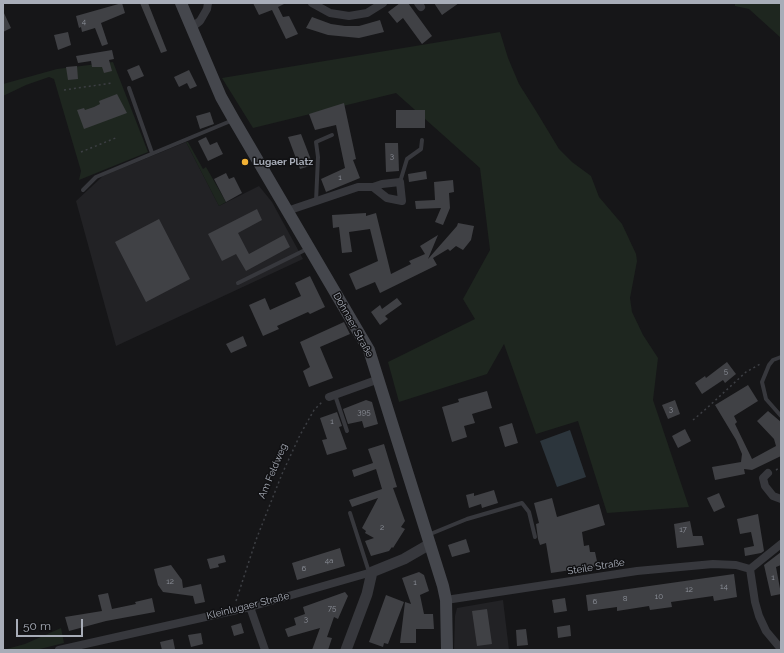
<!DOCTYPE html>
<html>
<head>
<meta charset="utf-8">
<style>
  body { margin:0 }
  #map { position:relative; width:784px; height:653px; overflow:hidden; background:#161618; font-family:Raleway,sans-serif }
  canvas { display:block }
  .frame { position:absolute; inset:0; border:4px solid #a8adb8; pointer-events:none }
  .scale { position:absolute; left:16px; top:619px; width:67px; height:18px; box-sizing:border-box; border:2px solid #a8adb8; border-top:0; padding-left:5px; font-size:12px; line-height:14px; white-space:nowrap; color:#a8adb8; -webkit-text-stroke:3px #111113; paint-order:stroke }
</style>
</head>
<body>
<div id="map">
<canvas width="784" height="653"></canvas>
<div class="frame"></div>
<div class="scale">50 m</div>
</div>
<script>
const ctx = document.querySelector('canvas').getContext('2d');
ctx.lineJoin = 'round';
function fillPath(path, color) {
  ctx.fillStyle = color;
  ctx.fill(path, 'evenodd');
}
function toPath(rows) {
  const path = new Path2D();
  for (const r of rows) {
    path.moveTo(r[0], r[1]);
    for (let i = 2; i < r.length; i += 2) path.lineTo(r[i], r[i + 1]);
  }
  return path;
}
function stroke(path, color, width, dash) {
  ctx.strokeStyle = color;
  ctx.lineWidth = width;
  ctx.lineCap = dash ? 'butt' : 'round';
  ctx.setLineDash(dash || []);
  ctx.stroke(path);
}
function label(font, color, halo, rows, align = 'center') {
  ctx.font = font + ' Raleway,sans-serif';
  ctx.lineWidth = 3;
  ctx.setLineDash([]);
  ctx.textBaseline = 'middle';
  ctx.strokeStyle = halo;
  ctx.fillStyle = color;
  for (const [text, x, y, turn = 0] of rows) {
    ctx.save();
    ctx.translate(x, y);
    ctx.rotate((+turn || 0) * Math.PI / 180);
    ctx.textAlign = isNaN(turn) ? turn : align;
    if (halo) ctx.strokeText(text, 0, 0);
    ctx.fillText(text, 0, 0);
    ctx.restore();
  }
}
fillPath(toPath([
  [186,142,219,206,259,186,272,202,303,259,116,346,76,201,103,176],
  [503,600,509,650,454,650,455,616,457,608]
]), '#222225');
fillPath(toPath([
  [735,3,781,3,781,38,749,9,735,6],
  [500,32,508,58,519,84,536,111,559,149,572,162,591,176,599,197,622,224,636,254,637,261,630,298,632,312,643,335,658,358,653,400,689,507,607,513,578,421,536,434,504,344,487,374,399,402,388,362,475,319,463,299,490,250,480,168,396,93,253,128,222,78],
  [113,62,148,152,79,180,81,171,54,79,49,77,26,85,3,96,3,84,57,69],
  [186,142,188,142,203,169,206,167,226,202,219,206],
  [61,628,64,643,36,650,3,650,25,644]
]), '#1e261f');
fillPath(toPath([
  [570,430,586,477,557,487,540,441]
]), '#2c353c');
fillPath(toPath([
  [122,3,125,13,101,23,108,44,102,46,95,28,82,32,81,27,79,28,76,16],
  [140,3,148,3,167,51,161,53],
  [253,3,286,3,278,7,283,17,289,16,298,34,286,39,272,10,259,15],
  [400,3,408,3,432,36,422,44,403,18,397,23,388,12],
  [434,3,459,3,442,15],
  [3,11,11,28,3,32],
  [312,17,331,24,345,26,359,26,380,20,384,32,359,38,328,35,306,28],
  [68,32,71,45,58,50,54,35],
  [112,50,114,59,109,60,112,71,104,73,102,67,92,67,91,61,78,63,76,56],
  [139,65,144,76,132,81,127,70],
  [77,66,78,79,68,80,66,67],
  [189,70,197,86,190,89,187,83,179,87,174,77],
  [117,94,127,113,84,129,77,110,84,108,85,110,94,107,100,104,99,101],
  [344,103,356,159,353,160,360,178,326,192,321,179,345,168,336,125,315,130,309,114],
  [396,110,425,110,425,128,396,128],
  [210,112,214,124,200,129,196,116],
  [301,134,313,165,300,169,288,137],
  [206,137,210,145,217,142,223,154,208,161,198,141],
  [385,143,398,143,399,171,386,172],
  [426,171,427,179,409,182,408,174],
  [226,173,229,179,234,177,242,193,226,202,214,179],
  [453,180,454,192,449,193,450,208,443,225,435,222,441,208,416,209,415,201,435,200,434,182],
  [257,209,262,220,238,233,249,254,284,235,290,247,246,271,236,254,222,261,208,234],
  [366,213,366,216,376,213,391,274,411,264,409,261,425,254,420,246,438,235,428,259,457,226,458,223,474,226,471,240,463,250,456,246,450,251,448,249,433,258,437,265,380,293,375,282,356,290,349,274,378,261,370,229,349,232,352,252,342,253,339,227,333,228,332,215],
  [159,219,190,279,146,302,115,242],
  [310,276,325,307,310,314,308,312,277,326,279,329,263,336,249,305,265,298,270,310,301,296,295,283],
  [397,298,402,304,385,316,388,319,380,325,371,312,380,305,382,309],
  [344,322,350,334,320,347,333,378,309,387,303,371,310,367,300,342],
  [243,336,247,346,231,353,226,344],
  [727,362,736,374,725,383,723,380,702,394,695,383,705,376,706,378],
  [748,385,758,401,734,416,737,422,735,424,752,459,776,446,774,439,757,421,768,411,781,422,781,456,752,470,744,469,745,474,715,480,712,467,741,462,742,454,736,440,715,405],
  [487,391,492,408,472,414,475,423,464,426,467,437,452,442,442,407,459,402,458,399],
  [366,400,372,402,378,424,364,428,362,421,348,424,343,409],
  [675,400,680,414,668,419,662,405],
  [337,412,342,426,339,427,347,449,327,455,322,440,327,439,320,418],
  [512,423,518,443,505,447,499,427],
  [685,429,691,441,678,448,672,436],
  [384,444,397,487,393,488,405,521,401,527,405,529,393,548,392,547,389,551,371,556,365,541,374,538,365,533,366,531,362,528,378,498,352,507,349,500,382,489,376,469,354,477,352,470,373,463,368,449],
  [494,490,498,503,482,508,481,504,469,508,466,495,474,493,474,496],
  [719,493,725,507,714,512,707,498],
  [552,498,557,517,599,504,605,525,582,532,584,546,589,545,590,552,595,552,598,566,551,573,546,543,540,545,538,539,536,524,539,523,534,503],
  [758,514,764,551,761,553,745,556,744,548,754,546,751,532,740,534,737,519],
  [690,521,693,536,702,536,704,545,677,548,674,524],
  [466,539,470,552,452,557,448,545],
  [340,548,345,566,297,580,292,563],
  [781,552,781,565,776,567,781,594,771,596,764,565],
  [224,555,226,562,218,564,219,567,210,569,207,559],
  [171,565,182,580,183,588,201,584,205,602,195,604,193,596,163,592,158,585,154,569],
  [419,572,424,575,429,591,420,595,424,614,433,614,434,629,416,629,416,643,400,643,405,602,411,604,402,578],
  [734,574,737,597,714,601,713,596,671,602,672,607,650,610,649,606,617,611,617,607,588,611,586,595],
  [345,592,348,596,338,619,334,617,327,637,332,638,328,650,312,650,320,628,288,637,285,629,296,625,294,618,305,614,303,607],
  [108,593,112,609,136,604,135,602,152,598,155,612,106,621,69,631,65,617,102,611,98,595],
  [386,595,404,602,388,644,384,643,383,647,369,642],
  [565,598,567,611,554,613,552,600],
  [487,609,492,644,477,646,472,611],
  [241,623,244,633,234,636,231,626],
  [570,625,571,636,558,638,557,627],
  [526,629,528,645,517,646,516,630],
  [201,633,203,644,191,647,188,635],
  [173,639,175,649,162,650,160,642]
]), '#404145');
stroke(toPath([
  [64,90,112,83],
  [81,152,118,137],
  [693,420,707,408,746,372,762,363],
  [776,470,781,467],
  [236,601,256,540,282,474,300,435,314,410,322,402]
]), '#3d3f44', 1.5, [2, 3]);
stroke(toPath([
  [129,88,152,153],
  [400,182,407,159,421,149,422,140],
  [83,190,96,177,233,120],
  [316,202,318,157,316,142,332,135],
  [238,283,307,249],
  [781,357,773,360,769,365,762,382,766,399,781,416],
  [335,395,347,431],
  [350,513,369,572],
  [428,535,467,519,522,503,529,512,535,537]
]), '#37383d', 4);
stroke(toPath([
  [312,3,330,13,349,16,367,13,383,3],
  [418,3,421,7],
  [191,28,200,21,207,9,208,3],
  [287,211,358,187,373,187,387,198,402,201,400,182,382,184,373,187],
  [329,397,379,379],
  [768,473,763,478,765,486,773,496,781,499],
  [750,569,755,602,759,616,766,631,781,649],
  [750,569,781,544],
  [446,600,637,571,713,564,736,565,750,569],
  [250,607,265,650],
  [59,650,250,607,372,572]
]), '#37383d', 8);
stroke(toPath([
  [346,650,367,594,372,572,404,559,430,544]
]), '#37383d', 11);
stroke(toPath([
  [181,3,221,97,234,120,369,350,443,586,446,600,447,650]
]), '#45474d', 12);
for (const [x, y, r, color] of [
  [245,162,4,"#f2b134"]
]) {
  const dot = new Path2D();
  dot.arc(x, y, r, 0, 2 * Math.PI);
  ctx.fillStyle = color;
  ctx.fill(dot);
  stroke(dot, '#111113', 1.5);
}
label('8px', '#8e929b', null, [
  ["4",84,22],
  ["3",392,157],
  ["1",340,178],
  ["5",726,372],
  ["3",671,410],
  ["395",364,413],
  ["1",332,422],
  ["2",382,528],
  ["17",683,530],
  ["4a",329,561],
  ["6",304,569],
  ["1",773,578],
  ["12",170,582],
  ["1",415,583],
  ["14",724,587],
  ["12",689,590],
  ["10",659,597],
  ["8",625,599],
  ["6",595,602],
  ["75",332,609],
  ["3",306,620]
]);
label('bold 10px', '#a8adb8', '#111113', [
  ["Lugaer Platz",253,162]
], 'left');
label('10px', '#a8adb8', '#111113', [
  ["Dohnaer Straße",353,325,61],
  ["Am Feldweg",273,471,-67],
  ["Steile Straße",596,567,-9],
  ["Kleinlugaer Straße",248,606,-14]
]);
</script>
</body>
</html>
